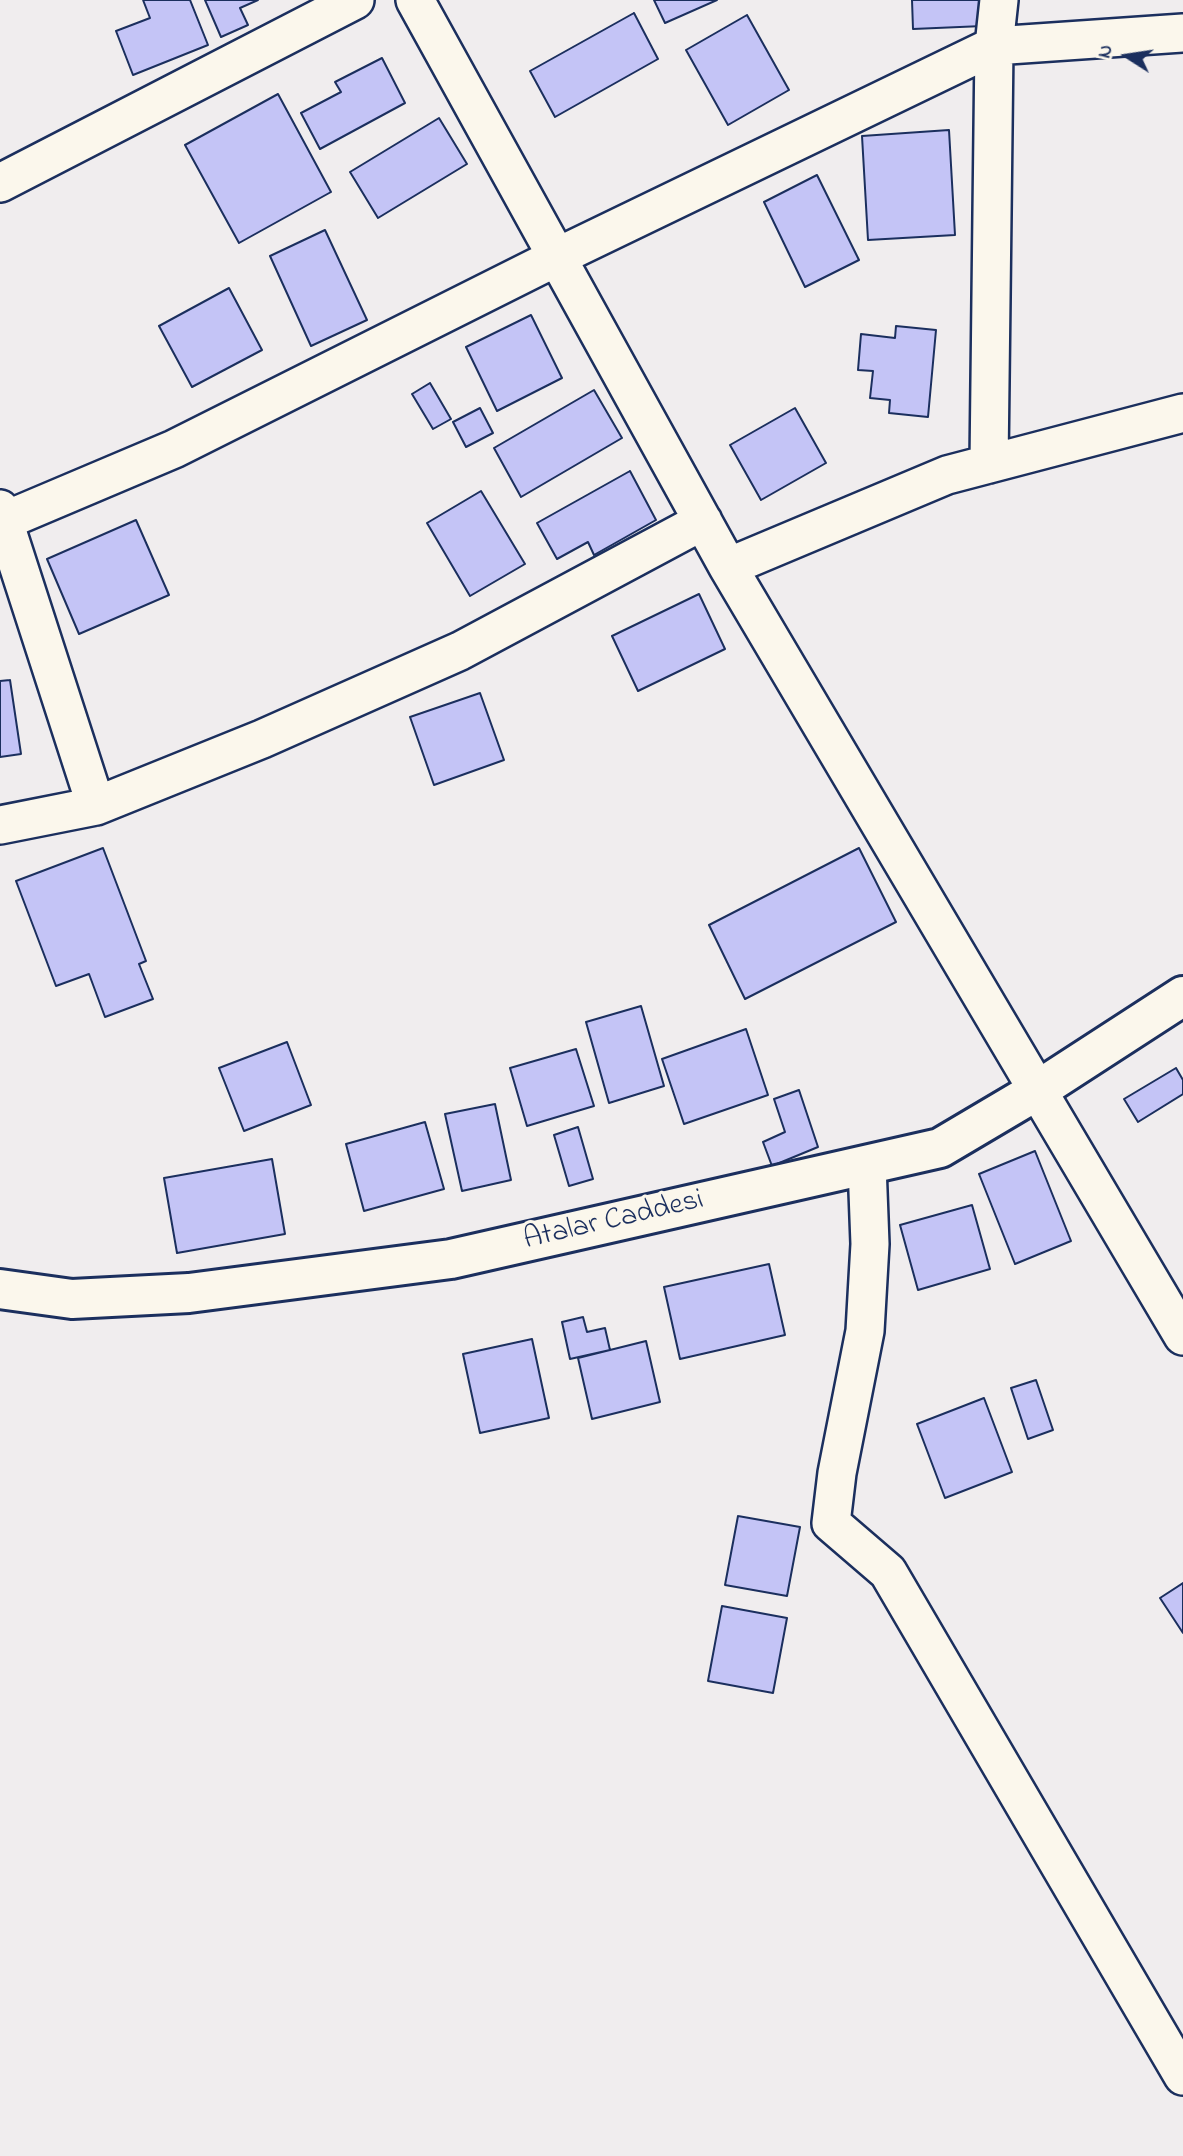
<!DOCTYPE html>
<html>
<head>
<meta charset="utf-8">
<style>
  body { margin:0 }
  #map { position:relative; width:1183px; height:2156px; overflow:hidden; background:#f0edee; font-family:"Indie Flower",sans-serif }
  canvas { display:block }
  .north { position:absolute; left:1092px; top:21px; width:70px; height:70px; -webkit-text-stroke:5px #fbf7ec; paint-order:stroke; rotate:282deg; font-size:19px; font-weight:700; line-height:28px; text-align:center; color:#1b2f5e }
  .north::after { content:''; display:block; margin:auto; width:24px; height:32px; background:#1b2f5e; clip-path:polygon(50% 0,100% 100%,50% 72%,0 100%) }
</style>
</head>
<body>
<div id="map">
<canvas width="1183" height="2156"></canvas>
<div class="north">N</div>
</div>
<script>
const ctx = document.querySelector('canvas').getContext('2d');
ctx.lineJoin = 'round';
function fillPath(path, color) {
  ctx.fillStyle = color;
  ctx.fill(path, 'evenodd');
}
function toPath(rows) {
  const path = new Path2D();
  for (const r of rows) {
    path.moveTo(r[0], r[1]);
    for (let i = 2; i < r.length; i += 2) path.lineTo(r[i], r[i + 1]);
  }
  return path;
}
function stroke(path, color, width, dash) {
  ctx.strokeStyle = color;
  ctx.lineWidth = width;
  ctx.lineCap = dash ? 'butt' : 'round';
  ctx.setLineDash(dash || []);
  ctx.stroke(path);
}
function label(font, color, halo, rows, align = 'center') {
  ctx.font = font + ' "Indie Flower",sans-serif';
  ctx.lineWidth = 6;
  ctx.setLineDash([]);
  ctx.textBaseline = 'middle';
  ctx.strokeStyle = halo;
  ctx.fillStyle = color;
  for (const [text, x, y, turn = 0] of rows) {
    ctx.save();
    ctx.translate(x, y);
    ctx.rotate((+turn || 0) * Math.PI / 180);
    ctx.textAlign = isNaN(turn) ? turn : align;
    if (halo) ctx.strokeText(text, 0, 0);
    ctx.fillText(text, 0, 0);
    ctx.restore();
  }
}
const building = toPath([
  [143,0,190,0,208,45,133,75,116,31,150,18,143,0],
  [205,0,258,0,240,8,248,25,221,37,205,0],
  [654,0,717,0,665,23,654,0],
  [912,0,983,0,983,26,913,29,912,0],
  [634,13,658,59,555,117,530,71,634,13],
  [747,15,789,90,728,125,686,50,747,15],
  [382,58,405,103,320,149,301,113,341,92,335,82,382,58],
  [278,94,331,192,239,243,185,145,278,94],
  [439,118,467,164,378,218,350,172,439,118],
  [949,130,955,235,868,240,862,136,949,130],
  [817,175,859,260,805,287,764,202,817,175],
  [325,230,367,320,311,346,270,256,325,230],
  [229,288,262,350,192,387,159,326,229,288],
  [531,315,562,378,497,411,466,347,531,315],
  [896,326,936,330,928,417,889,413,890,400,870,398,873,371,858,370,861,334,895,338,896,326],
  [430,383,451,419,433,429,412,394,430,383],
  [594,390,622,438,521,497,494,448,594,390],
  [480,408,493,433,466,447,453,422,480,408],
  [795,408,826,463,761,500,730,445,795,408],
  [630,471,656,520,594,555,588,542,557,559,537,523,630,471],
  [481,491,525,564,470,596,427,523,481,491],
  [136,520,169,595,79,634,47,559,136,520],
  [699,594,725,649,638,691,612,636,699,594],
  [10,680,21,754,0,757,0,681,10,680],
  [480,693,504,760,434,785,410,717,480,693],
  [103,848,146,961,139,964,153,999,105,1017,89,974,56,986,16,881,103,848],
  [859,848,896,922,745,999,709,925,859,848],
  [641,1006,664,1086,609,1103,586,1022,641,1006],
  [746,1029,768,1095,684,1124,662,1059,746,1029],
  [287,1042,311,1105,244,1131,219,1068,287,1042],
  [576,1049,594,1106,527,1126,510,1068,576,1049],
  [1176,1068,1183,1080,1183,1094,1138,1122,1124,1099,1176,1068],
  [799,1090,818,1147,772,1166,763,1142,785,1132,774,1099,799,1090],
  [495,1104,511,1180,462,1191,445,1114,495,1104],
  [425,1122,444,1189,364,1211,346,1144,425,1122],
  [578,1127,593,1179,569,1186,554,1135,578,1127],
  [1035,1151,1071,1241,1015,1264,979,1174,1035,1151],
  [272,1159,285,1234,177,1253,164,1178,272,1159],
  [972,1205,990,1269,918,1290,900,1225,972,1205],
  [769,1264,785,1335,680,1359,664,1287,769,1264],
  [583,1317,587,1332,605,1328,610,1350,570,1359,562,1322,583,1317],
  [532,1339,549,1418,480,1433,463,1354,532,1339],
  [646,1341,660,1402,592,1419,578,1358,646,1341],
  [1036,1380,1053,1430,1028,1439,1011,1388,1036,1380],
  [984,1398,1012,1472,945,1498,917,1424,984,1398],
  [738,1516,800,1527,787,1596,725,1585,738,1516],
  [1183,1583,1183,1633,1160,1598,1183,1583],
  [722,1606,787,1618,773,1693,708,1681,722,1606]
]);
fillPath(building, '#c4c4f6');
stroke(building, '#1b2f5e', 2);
const minor = toPath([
  [415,0,728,567,1183,1336],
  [0,183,355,0],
  [989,464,994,46,999,0],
  [0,509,96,806],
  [4,521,174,449,559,256,994,46,1183,33],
  [728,567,947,475,1183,413],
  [0,825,96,806,262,739,460,651,703,521],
  [867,1165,870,1244,865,1331,837,1473,831,1523,888,1572,1183,2076]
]);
const tertiary = toPath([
  [0,1289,72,1299,189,1293,451,1259,940,1148,1038,1090,1183,996]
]);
stroke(minor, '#1b2f5e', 42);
stroke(tertiary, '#1b2f5e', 44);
stroke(minor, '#fbf7ec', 37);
stroke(tertiary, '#fbf7ec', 38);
label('30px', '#1b2f5e', '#fbf7ec', [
  ["Atalar Caddesi",614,1222,-13]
]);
</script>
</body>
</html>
